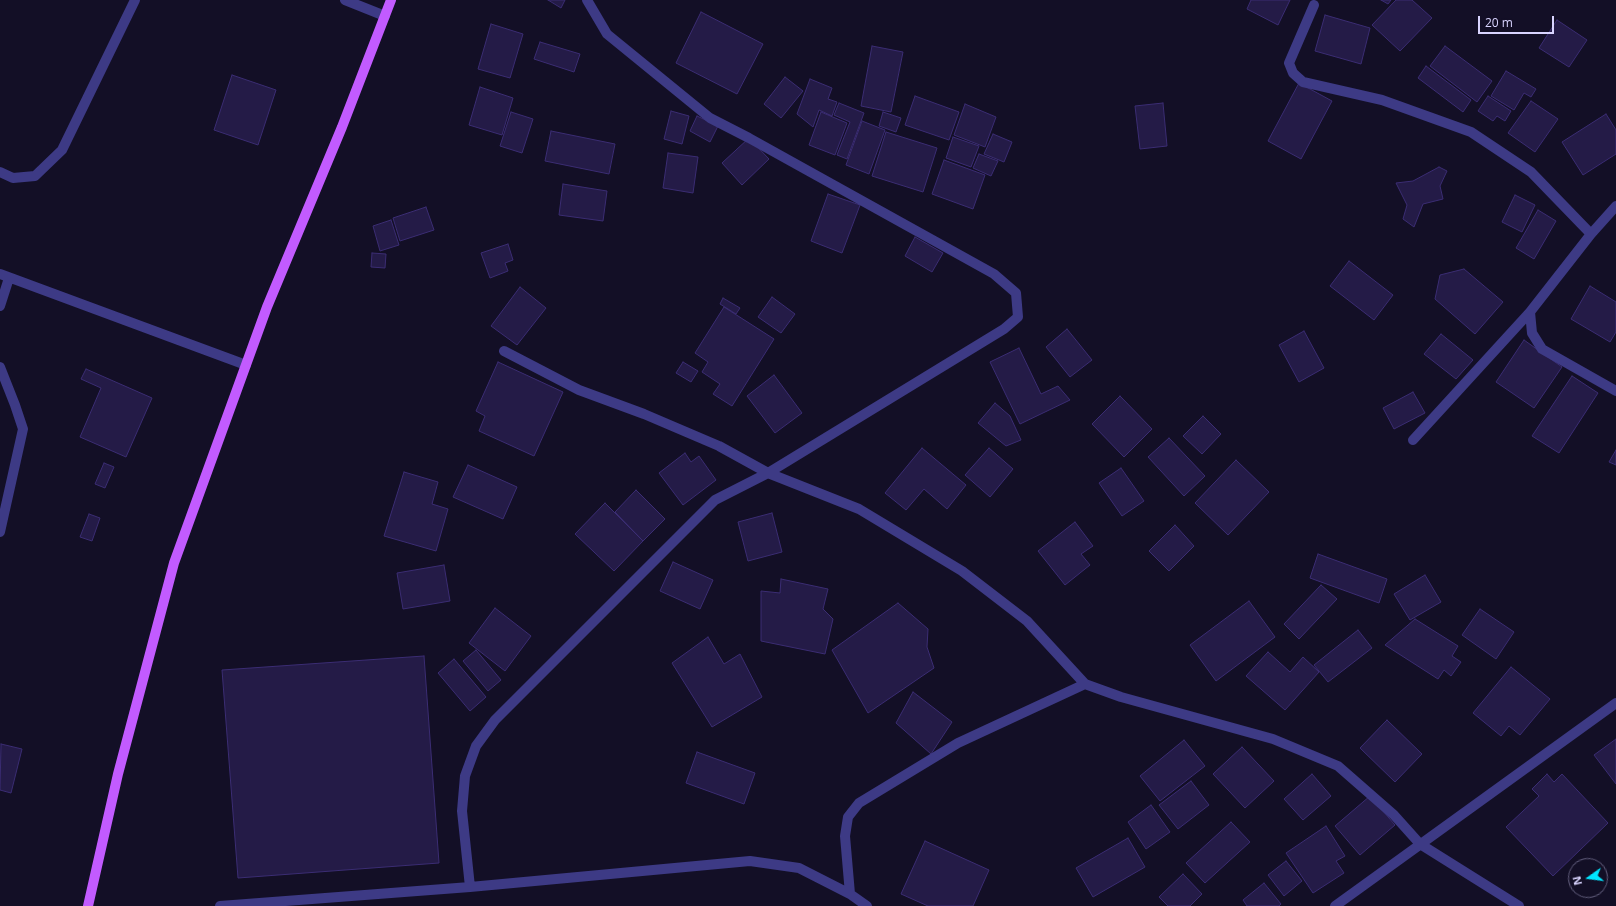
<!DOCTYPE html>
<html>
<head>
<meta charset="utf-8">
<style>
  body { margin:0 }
  #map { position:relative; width:1616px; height:906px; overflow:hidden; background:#130f26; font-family:"Open Sans",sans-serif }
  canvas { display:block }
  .north { position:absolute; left:1568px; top:858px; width:40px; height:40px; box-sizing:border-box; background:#130f26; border:1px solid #625e7d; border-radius:50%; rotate:256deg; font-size:11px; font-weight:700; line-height:16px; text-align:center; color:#d9d4ff }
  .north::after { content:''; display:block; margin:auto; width:14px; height:18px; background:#00e5ff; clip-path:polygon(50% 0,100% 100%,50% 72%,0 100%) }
  .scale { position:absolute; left:1478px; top:16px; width:76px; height:18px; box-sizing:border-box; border:2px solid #d9d4ff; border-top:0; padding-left:5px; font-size:12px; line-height:14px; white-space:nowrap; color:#d9d4ff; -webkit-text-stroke:3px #130f26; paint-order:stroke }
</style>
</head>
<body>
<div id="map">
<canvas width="1616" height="906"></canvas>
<div class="north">N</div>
<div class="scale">20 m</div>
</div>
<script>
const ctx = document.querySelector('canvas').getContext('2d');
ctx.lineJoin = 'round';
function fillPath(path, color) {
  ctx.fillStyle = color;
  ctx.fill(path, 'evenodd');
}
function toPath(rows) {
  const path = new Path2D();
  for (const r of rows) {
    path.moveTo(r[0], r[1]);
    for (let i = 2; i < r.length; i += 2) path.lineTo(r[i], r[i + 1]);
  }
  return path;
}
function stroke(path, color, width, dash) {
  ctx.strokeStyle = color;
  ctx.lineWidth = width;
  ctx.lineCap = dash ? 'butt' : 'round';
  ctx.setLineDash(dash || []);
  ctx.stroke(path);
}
const building = toPath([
  [548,0,565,0,561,8,548,0],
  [1251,0,1290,0,1278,25,1247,9,1251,0],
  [1381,0,1391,0,1388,4,1381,0],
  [1396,0,1412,0,1432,18,1400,51,1372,25,1396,0],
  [701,12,763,44,737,94,676,63,701,12],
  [1325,15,1370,28,1361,64,1315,51,1325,15],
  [1557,20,1587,40,1569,67,1539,48,1557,20],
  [491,24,523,34,510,78,478,69,491,24],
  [540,42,580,54,574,72,534,59,540,42],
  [872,46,903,52,891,112,861,106,872,46],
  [1445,46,1492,81,1477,102,1430,66,1445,46],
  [1426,66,1471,100,1463,112,1418,78,1426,66],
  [1506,71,1536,89,1531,97,1524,93,1514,110,1491,96,1506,71],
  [232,75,276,90,258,145,214,130,232,75],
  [785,77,803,91,781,118,764,104,785,77],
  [810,79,832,88,828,99,837,102,832,116,819,110,813,127,797,114,810,79],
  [1299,83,1332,101,1301,159,1268,141,1299,83],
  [480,87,513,98,502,135,469,125,480,87],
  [915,96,959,112,949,140,905,125,915,96],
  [1488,96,1511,111,1505,121,1497,116,1493,121,1478,111,1488,96],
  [1531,101,1558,119,1535,152,1508,133,1531,101],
  [839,103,864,113,847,159,837,155,850,122,834,115,839,103],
  [1163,103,1167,146,1140,149,1135,106,1163,103],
  [965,104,996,117,985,147,954,135,965,104],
  [671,111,689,116,682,144,664,139,671,111],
  [511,112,533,119,522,153,500,146,511,112],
  [821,112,847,123,835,155,809,145,821,112],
  [883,112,901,118,896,132,879,126,883,112],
  [1606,114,1616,130,1616,154,1583,175,1562,142,1606,114],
  [697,116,718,126,710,142,690,131,697,116],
  [862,121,885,130,869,174,846,165,862,121],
  [551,131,615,144,609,174,545,161,551,131],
  [886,132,937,148,923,192,872,176,886,132],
  [993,134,1012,142,1004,162,984,154,993,134],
  [953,137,979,146,971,167,946,158,953,137],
  [749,138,769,159,742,185,722,163,749,138],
  [668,153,698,157,693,193,663,188,668,153],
  [979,154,998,161,991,176,973,168,979,154],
  [944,160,985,175,973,209,932,194,944,160],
  [1439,167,1447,171,1440,186,1443,199,1423,204,1414,227,1403,219,1407,205,1396,183,1413,181,1439,167],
  [563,184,607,191,603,221,559,215,563,184],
  [828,194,860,205,842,253,811,241,828,194],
  [1515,195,1535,205,1522,232,1502,222,1515,195],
  [426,207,434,230,400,241,393,218,426,207],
  [1538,210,1556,221,1534,259,1516,248,1538,210],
  [391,220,399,245,380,251,373,226,391,220],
  [915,237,943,253,932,272,905,256,915,237],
  [508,244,513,260,505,263,508,271,490,278,481,253,508,244],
  [372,253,386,254,385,268,371,267,372,253],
  [1349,261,1393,295,1374,320,1330,286,1349,261],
  [1464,269,1503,302,1475,334,1435,299,1440,275,1464,269],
  [1590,286,1616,302,1616,332,1610,342,1571,319,1590,286],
  [520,287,546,308,517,345,491,326,520,287],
  [772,297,795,314,781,333,758,317,772,297],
  [723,298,740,308,736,314,720,304,723,298],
  [724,307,774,339,732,406,713,394,720,384,702,372,708,362,695,353,724,307],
  [1067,329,1092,360,1070,377,1046,347,1067,329],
  [1304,331,1324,368,1299,382,1279,345,1304,331],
  [1441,334,1473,360,1456,379,1424,354,1441,334],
  [1524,340,1562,367,1534,408,1496,382,1524,340],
  [1019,348,1041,394,1058,386,1070,400,1020,424,990,362,1019,348],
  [498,362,563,392,534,456,479,431,485,416,476,411,498,362],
  [683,362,698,371,691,382,676,373,683,362],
  [86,369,152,398,126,457,80,437,101,388,81,379,86,369],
  [774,375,802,413,775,433,747,396,774,375],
  [1572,376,1598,393,1559,453,1532,436,1572,376],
  [1413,392,1425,413,1394,429,1383,408,1413,392],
  [1120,396,1152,429,1124,457,1092,424,1120,396],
  [995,403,1010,416,1021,440,1006,446,978,423,995,403],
  [1203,416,1221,434,1202,454,1183,436,1203,416],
  [1169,438,1205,476,1184,496,1148,457,1169,438],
  [922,448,966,485,947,509,924,489,906,510,885,493,922,448],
  [989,448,1013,469,990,497,965,475,989,448],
  [1616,450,1616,465,1609,462,1616,450],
  [685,453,691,462,699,456,716,480,683,505,659,473,685,453],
  [1236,460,1269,492,1228,535,1195,503,1236,460],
  [104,463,114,467,105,488,95,484,104,463],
  [468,465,517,487,503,519,453,497,468,465],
  [1121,468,1144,501,1122,516,1099,483,1121,468],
  [404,472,438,482,432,504,448,509,436,551,384,536,404,472],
  [636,490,665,519,643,541,615,512,636,490],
  [605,503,643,541,614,571,575,534,605,503],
  [772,513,782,552,748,561,738,522,772,513],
  [89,514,100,518,92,541,80,537,89,514],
  [1075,522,1093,546,1081,554,1090,565,1065,585,1038,551,1075,522],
  [1175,525,1194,546,1169,571,1149,551,1175,525],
  [1318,554,1387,579,1379,603,1310,578,1318,554],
  [673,562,713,580,700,609,660,591,673,562],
  [444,565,450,601,403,609,397,573,444,565],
  [1425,575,1441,602,1410,620,1394,594,1425,575],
  [781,579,828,589,823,609,833,619,825,654,761,641,761,591,780,593,781,579],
  [1321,585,1337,599,1299,639,1284,624,1321,585],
  [1249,601,1275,637,1216,681,1190,645,1249,601],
  [898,603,928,629,927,647,934,668,868,713,832,650,898,603],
  [495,608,531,636,505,671,469,643,495,608],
  [1480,609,1514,632,1496,659,1462,635,1480,609],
  [1415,619,1458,646,1452,656,1461,662,1451,676,1444,670,1438,679,1385,645,1415,619],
  [1358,630,1372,648,1328,682,1314,665,1358,630],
  [708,637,724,664,740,654,762,697,712,727,672,663,708,637],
  [476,650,501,680,488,691,463,661,476,650],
  [1268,652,1290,672,1303,657,1319,672,1285,710,1246,676,1268,652],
  [424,656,439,863,238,878,222,670,424,656],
  [454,659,486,697,470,711,438,673,454,659],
  [1511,667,1550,699,1520,735,1509,726,1501,736,1473,713,1511,667],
  [913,692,952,722,931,754,896,723,913,692],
  [1387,720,1422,754,1395,782,1360,748,1387,720],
  [1616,739,1616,784,1594,755,1616,739],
  [1184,740,1205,766,1160,801,1140,776,1184,740],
  [1,744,22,749,11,793,0,790,1,744],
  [1242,747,1274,781,1245,808,1213,774,1242,747],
  [697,752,755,773,744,804,686,783,697,752],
  [1312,774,1331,796,1303,820,1284,799,1312,774],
  [1547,774,1554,782,1562,774,1608,823,1553,876,1506,827,1539,796,1532,789,1547,774],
  [1191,781,1209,805,1178,829,1159,805,1191,781],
  [1370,796,1395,825,1360,855,1335,826,1370,796],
  [1151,805,1170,832,1146,849,1128,822,1151,805],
  [1231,822,1250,842,1205,883,1186,863,1231,822],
  [1326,826,1345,856,1336,861,1344,873,1313,893,1286,853,1326,826],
  [1128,838,1145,867,1093,897,1076,868,1128,838],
  [925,841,989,870,973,906,928,906,901,894,925,841],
  [1286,861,1302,881,1284,896,1268,875,1286,861],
  [1183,874,1202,894,1190,906,1168,906,1159,897,1183,874],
  [1264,883,1281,904,1279,906,1247,906,1243,900,1264,883]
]);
fillPath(building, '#241b47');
stroke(building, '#3b2d73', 1);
stroke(toPath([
  [345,0,385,16],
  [1314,5,1289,63,1293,73,1303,82,1382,100,1471,132,1531,172,1591,234],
  [0,172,13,178,35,176,62,150,135,0],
  [1616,206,1591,234,1530,312,1532,333,1542,349,1616,391],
  [0,274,246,365],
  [0,306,9,278],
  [504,351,579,390,644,414,719,446,768,473,1004,329,1018,317,1016,293,994,274,749,138,710,118,607,34,587,0],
  [0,367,15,405,23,429,0,532],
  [1413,440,1530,312],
  [470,887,462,811,465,776,476,746,495,720,715,500,768,473,859,509,962,571,1027,621,1085,684,1121,697,1273,739,1338,766,1394,815,1420,844,1519,906],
  [850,894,845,836,848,817,859,803,958,743,1085,684],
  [220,906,470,887,750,861,799,868,850,894,867,906],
  [1335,906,1616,703]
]), '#3d3a85', 10);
stroke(toPath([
  [88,906,118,774,174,563,267,307,342,127,391,0]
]), '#c25bff', 10);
</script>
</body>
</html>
